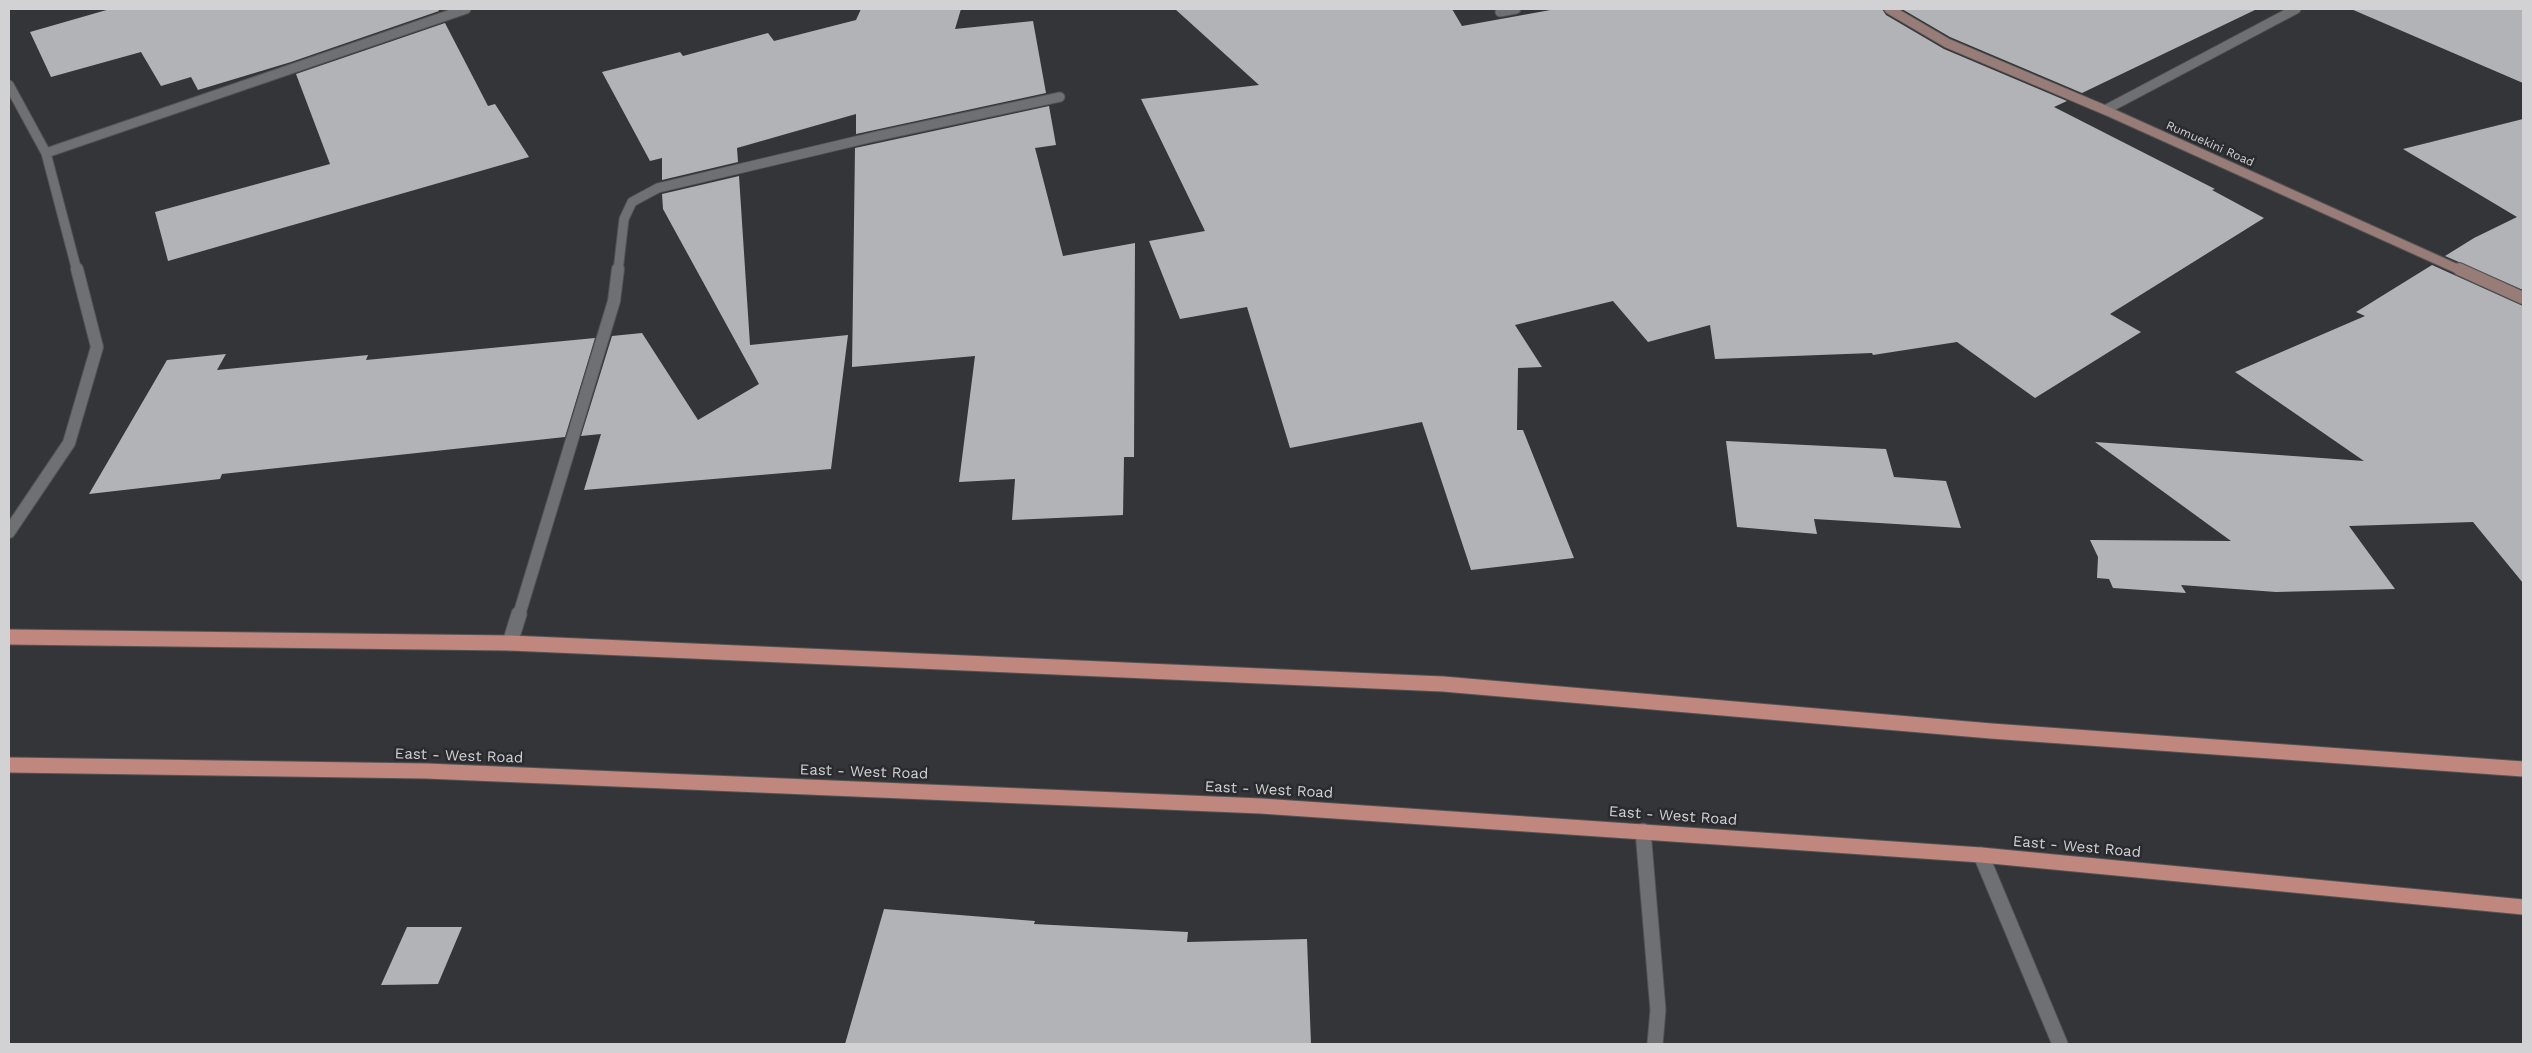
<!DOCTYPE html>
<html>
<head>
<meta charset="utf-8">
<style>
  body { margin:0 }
  #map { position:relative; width:2532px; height:1053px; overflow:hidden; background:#343538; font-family:"Work Sans",sans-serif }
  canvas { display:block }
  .frame { position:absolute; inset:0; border:10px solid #d2d2d4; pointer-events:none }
</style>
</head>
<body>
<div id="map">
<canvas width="2532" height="1053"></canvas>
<div class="frame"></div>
</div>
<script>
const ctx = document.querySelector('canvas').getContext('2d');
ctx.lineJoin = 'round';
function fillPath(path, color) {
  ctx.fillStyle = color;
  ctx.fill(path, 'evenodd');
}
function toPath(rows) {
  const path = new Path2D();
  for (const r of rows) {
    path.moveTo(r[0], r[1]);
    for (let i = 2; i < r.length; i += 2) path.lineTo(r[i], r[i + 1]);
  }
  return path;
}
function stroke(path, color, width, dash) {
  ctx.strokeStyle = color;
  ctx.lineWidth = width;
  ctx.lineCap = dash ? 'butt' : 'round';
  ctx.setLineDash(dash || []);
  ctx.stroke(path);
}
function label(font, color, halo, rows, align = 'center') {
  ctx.font = font + ' "Work Sans",sans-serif';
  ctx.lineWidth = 5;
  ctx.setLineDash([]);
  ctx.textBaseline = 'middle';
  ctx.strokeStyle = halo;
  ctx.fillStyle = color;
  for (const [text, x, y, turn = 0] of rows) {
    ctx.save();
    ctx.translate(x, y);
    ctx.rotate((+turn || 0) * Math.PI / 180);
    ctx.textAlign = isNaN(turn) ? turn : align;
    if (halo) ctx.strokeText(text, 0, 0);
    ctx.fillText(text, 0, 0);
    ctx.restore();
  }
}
fillPath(toPath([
  [110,9,438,9,439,11,291,62,198,90,191,77,161,86,141,52,51,77,30,32],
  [861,9,961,9,955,29,1033,21,1046,93,856,134,856,114,737,148,738,162,662,180,662,158,650,161,602,72,680,52,683,56,768,33,774,41,856,20],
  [1175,9,1452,9,1462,26,1556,9,1882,9,1886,15,1944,49,2067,101,2054,107,2215,189,2212,190,2264,218,2110,314,2141,332,2035,398,1957,342,1873,355,1872,353,1715,359,1710,325,1648,342,1613,301,1515,325,1542,367,1518,368,1517,430,1523,430,1574,558,1471,570,1422,422,1290,448,1247,307,1180,319,1149,241,1205,231,1141,99,1259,85],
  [1902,9,2257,9,2082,93,1950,37],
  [2351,9,2523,9,2523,83],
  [445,23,488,106,495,104,529,157,168,261,155,212,330,164,296,74],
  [1049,106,1056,145,1035,148,1063,256,1135,243,1134,457,1124,457,1123,515,1012,520,1015,479,959,482,975,356,852,367,855,148],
  [2523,119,2523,290,2445,256,2474,238,2517,217,2403,149],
  [739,176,750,345,848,335,831,469,584,490,601,434,581,436,612,336,642,333,698,420,759,384,663,209,662,194],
  [2432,265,2523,306,2523,583,2473,522,2349,526,2395,589,2276,592,2181,585,2186,593,2113,588,2109,579,2097,578,2098,557,2090,540,2231,541,2095,442,2364,461,2235,372,2365,316,2356,312],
  [595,338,565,437,222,474,220,479,89,494,167,360,226,354,217,370,368,355,366,360],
  [1726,441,1886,449,1894,477,1946,481,1961,528,1814,519,1817,534,1737,527],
  [884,909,1035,921,1034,924,1188,932,1187,942,1307,939,1311,1044,845,1044],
  [407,927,462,927,438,984,381,985]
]), '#b2b3b6');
const streetFar2 = toPath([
  [1500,12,1516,9],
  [9,85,46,153,77,271],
  [2105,110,2296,9],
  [46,153,466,9],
  [618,271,624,219,632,202,658,188,873,137,1060,97]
]);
const streetFar1 = toPath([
  [9,532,69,443,97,347,77,269],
  [519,615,614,301,618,269]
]);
const street = toPath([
  [510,643,519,614],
  [1643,831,1658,1010,1655,1044],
  [1981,855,2060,1044]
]);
const secondaryFar1 = toPath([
  [1889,9,1947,43,2105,110,2462,271]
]);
const secondary = toPath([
  [2459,269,2523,298]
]);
const primary = toPath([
  [9,637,510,643,1443,684,1991,731,2523,769],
  [9,765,426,771,1261,806,1981,855,2523,907]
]);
stroke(streetFar2, '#535355', 11);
stroke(streetFar1, '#535355', 14);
stroke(street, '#535355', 17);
stroke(secondaryFar1, '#535355', 11);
stroke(secondary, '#535355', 14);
stroke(primary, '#535355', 17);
stroke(streetFar2, '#6f7073', 9);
stroke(streetFar1, '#6f7073', 12);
stroke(street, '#6f7073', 15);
stroke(secondaryFar1, '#977c78', 9);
stroke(secondary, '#977c78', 12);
stroke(primary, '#bf877d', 15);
label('12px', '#d2d2d4', '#2a2b2e', [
  ["Rumuekini Road",2210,144,24]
]);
label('15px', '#d2d2d4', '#2a2b2e', [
  ["East - West Road",459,756,2],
  ["East - West Road",864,772,2],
  ["East - West Road",1269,790,3],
  ["East - West Road",1673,816,4],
  ["East - West Road",2077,847,5]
]);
</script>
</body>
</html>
